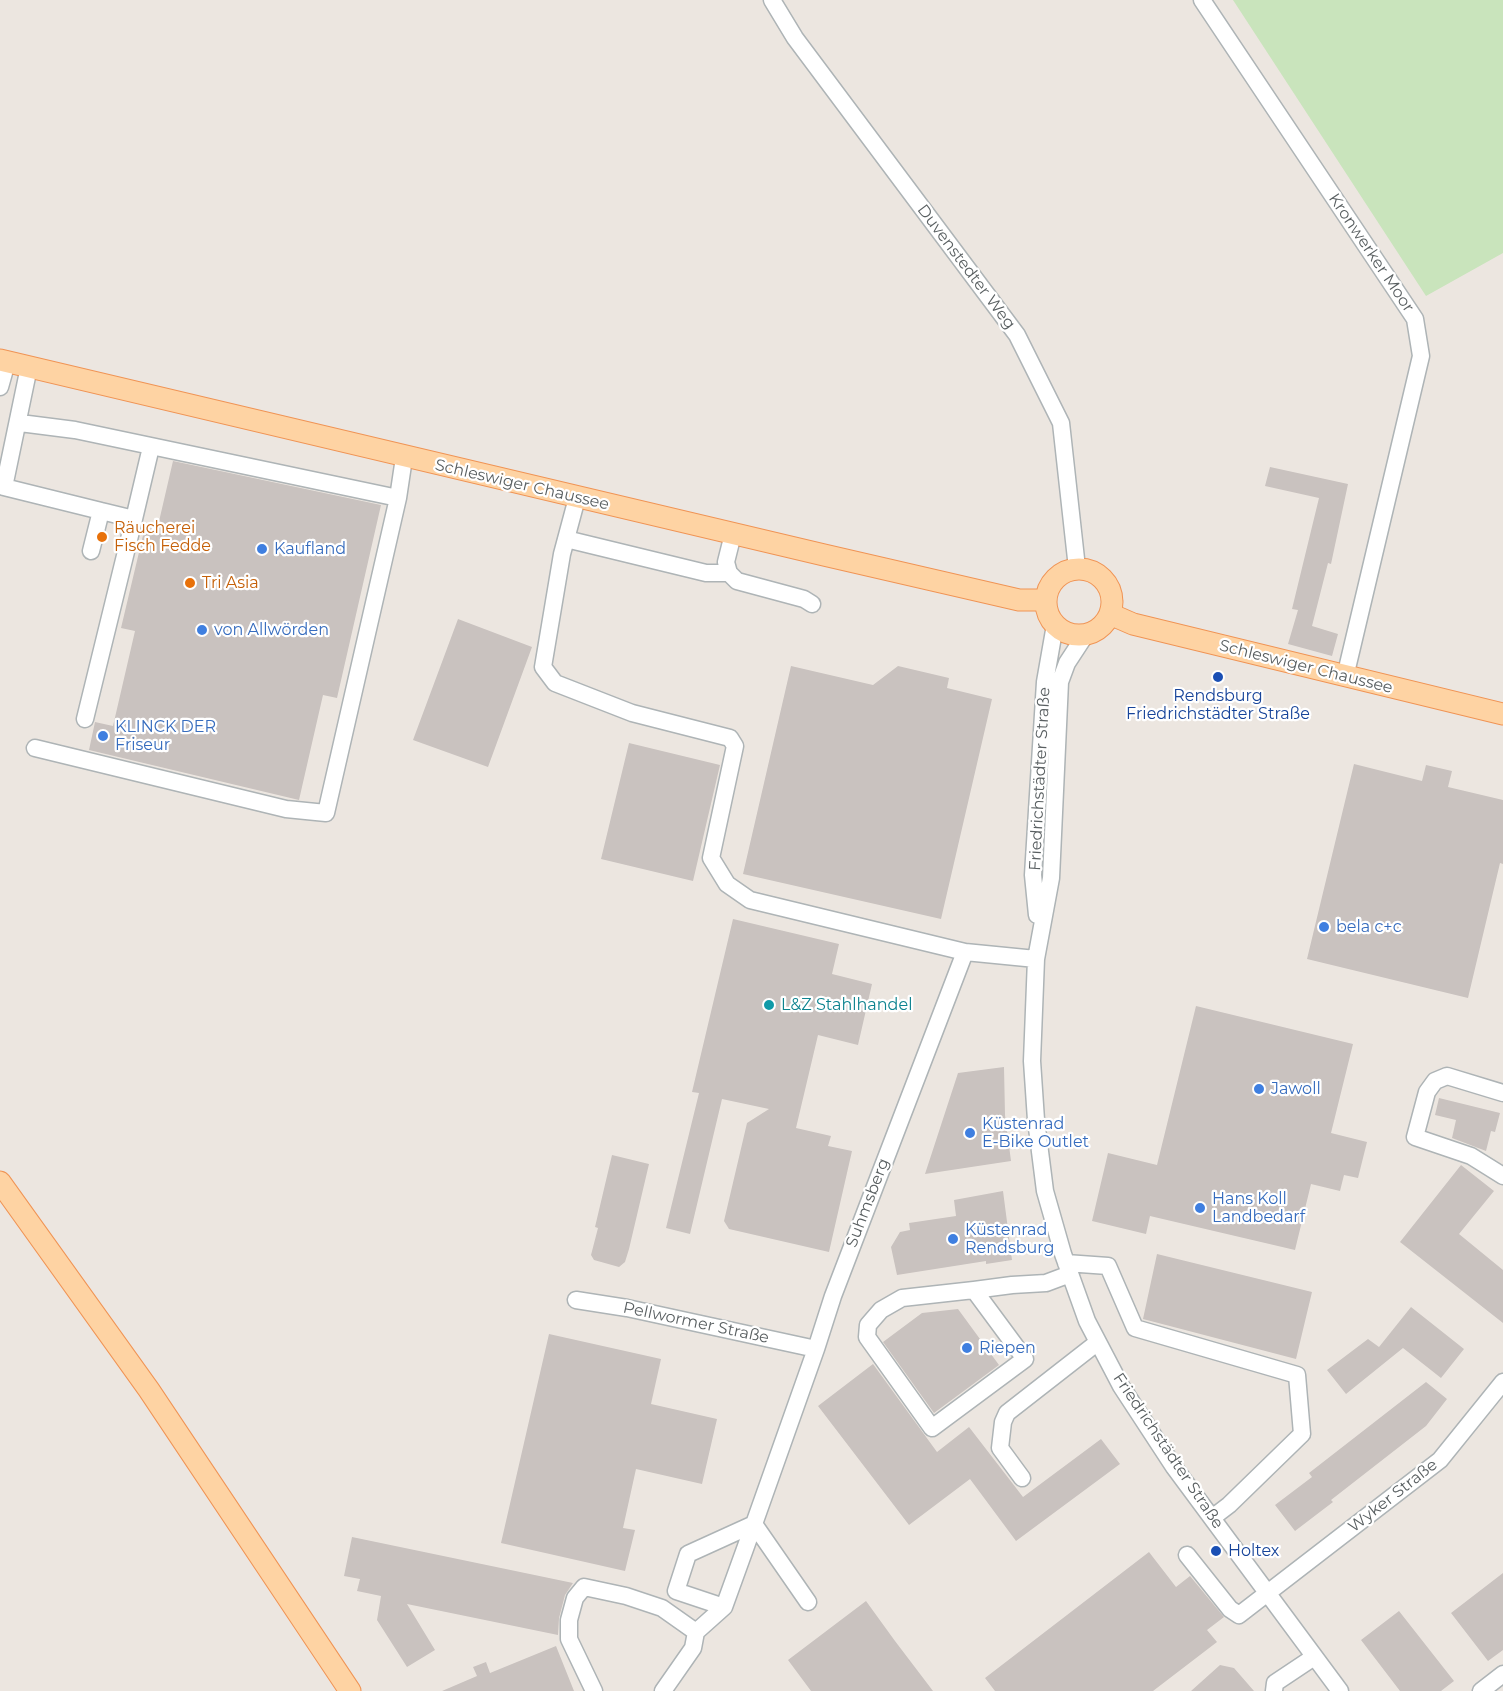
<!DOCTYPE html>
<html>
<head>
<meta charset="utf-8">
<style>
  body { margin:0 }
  canvas { display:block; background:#ece6e0 }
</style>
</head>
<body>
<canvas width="1503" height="1691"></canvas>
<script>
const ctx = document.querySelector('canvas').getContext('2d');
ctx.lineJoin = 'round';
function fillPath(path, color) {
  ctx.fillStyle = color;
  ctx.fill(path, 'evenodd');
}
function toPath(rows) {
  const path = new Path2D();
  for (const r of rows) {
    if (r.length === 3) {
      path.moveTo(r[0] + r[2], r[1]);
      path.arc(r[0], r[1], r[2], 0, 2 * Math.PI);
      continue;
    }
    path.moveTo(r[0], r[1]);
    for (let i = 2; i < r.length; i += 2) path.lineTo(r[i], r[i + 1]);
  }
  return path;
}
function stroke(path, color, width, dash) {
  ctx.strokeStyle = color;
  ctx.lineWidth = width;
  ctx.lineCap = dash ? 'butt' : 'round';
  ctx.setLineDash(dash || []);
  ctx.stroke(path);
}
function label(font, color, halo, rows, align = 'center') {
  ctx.font = font + ' Montserrat,sans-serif';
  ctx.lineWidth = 4.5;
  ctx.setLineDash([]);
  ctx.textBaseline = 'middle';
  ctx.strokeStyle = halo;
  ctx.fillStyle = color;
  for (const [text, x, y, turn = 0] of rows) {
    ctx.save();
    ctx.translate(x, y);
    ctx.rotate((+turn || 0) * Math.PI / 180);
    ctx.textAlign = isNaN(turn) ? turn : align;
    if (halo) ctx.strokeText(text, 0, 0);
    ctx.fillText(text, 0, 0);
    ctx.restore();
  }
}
fillPath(toPath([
  [1233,0,1503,0,1503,253,1426,296]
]), '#c9e4bc');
fillPath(toPath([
  [173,461,381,505,337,698,323,695,299,800,89,750,95,722,113,726,135,631,121,628,145,527,157,530],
  [1270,467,1348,484,1331,564,1328,563,1312,626,1338,634,1332,656,1288,644,1298,610,1292,609,1319,498,1265,486],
  [458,619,532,647,488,767,413,740],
  [791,666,873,685,898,666,949,678,947,688,992,699,941,919,743,874],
  [629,743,720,765,693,881,601,859],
  [1354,764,1422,781,1426,765,1452,771,1448,787,1503,800,1503,864,1500,863,1468,998,1307,959],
  [733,919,839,944,832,974,872,984,858,1045,818,1035,796,1128,831,1136,828,1146,852,1151,829,1252,729,1229,724,1221,747,1123,769,1109,722,1099,690,1234,666,1228,699,1093,692,1092],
  [1196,1006,1353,1044,1331,1133,1367,1142,1358,1178,1344,1175,1340,1191,1311,1184,1295,1250,1150,1216,1146,1234,1092,1221,1108,1153,1157,1165],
  [1004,1067,1005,1115,1011,1161,925,1174,958,1073],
  [1439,1098,1500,1113,1495,1132,1491,1131,1486,1151,1452,1138,1456,1120,1435,1115],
  [612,1155,649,1164,629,1249,625,1262,619,1267,594,1260,591,1255,598,1228,595,1227],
  [1461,1165,1494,1191,1459,1234,1503,1270,1503,1323,1400,1242],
  [1003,1191,1012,1260,986,1264,986,1261,897,1275,891,1247,900,1232,910,1230,909,1223,956,1216,954,1200],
  [1157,1254,1312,1292,1296,1359,1143,1319],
  [1411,1307,1464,1349,1441,1378,1403,1348,1346,1394,1327,1370,1368,1339,1379,1347],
  [958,1309,999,1365,934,1413,883,1342,922,1313],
  [549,1334,661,1359,651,1404,717,1419,702,1484,636,1469,623,1528,635,1530,625,1571,501,1543],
  [873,1364,937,1452,969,1427,1023,1497,1101,1439,1120,1464,1016,1541,970,1479,909,1525,818,1406],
  [1426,1382,1447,1399,1426,1426,1331,1500,1333,1502,1295,1531,1275,1505,1312,1477,1309,1473],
  [352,1537,573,1583,565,1595,559,1618,558,1635,407,1604,435,1650,407,1667,377,1620,381,1596,357,1591,360,1579,344,1576],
  [1149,1552,1176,1587,1190,1576,1224,1617,1207,1630,1217,1642,1153,1691,995,1691,985,1678],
  [1503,1573,1503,1650,1488,1661,1451,1613],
  [866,1601,895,1641,933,1691,811,1691,788,1660],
  [1399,1611,1454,1681,1441,1691,1400,1691,1361,1640],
  [556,1646,574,1691,442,1691,477,1676,473,1667,486,1662,490,1673],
  [1220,1665,1234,1668,1254,1691,1191,1691]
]), '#c9c2bf');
const minor = toPath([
  [772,0,795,38,1017,335,1061,423,1077,568],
  [1202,0,1415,319,1421,356,1345,677],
  [29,367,4,487,101,511,91,551],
  [0,387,7,362],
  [20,423,75,430,398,498,404,458],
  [577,498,562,554,543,667,555,683,632,713,730,738,735,746,711,858,727,884,750,900,965,952],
  [101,511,134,519,151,447],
  [733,534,726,562,729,573,737,581,804,599,812,604],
  [566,539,706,573,729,573],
  [1086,634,1067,663,1060,682,1051,878,1036,959,1032,1061,1036,1120,1045,1191,1063,1254,1087,1321,1121,1386,1174,1467,1340,1691],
  [85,719,134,519],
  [35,748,286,809,326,813,398,498],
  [1037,915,1033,875,1045,682,1055,625],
  [1503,1093,1447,1076,1435,1081,1427,1092,1415,1137,1471,1156,1503,1176],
  [1066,1263,1108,1266,1135,1328,1297,1375,1302,1434,1229,1505,1212,1518],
  [974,1290,1025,1359,932,1428,867,1337,868,1325,881,1310,902,1298,974,1290,1012,1285,1046,1283,1070,1274],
  [576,1300,627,1308,816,1349],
  [1022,1478,1000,1448,1003,1422,1007,1413,1098,1342],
  [1187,1555,1230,1609,1239,1615,1440,1460,1503,1382],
  [808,1602,754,1524,688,1554,676,1591,724,1607,754,1524,816,1349,833,1296,965,952,1036,959],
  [594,1691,569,1639,569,1620,575,1598,584,1587,626,1596,662,1608,696,1632],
  [663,1691,693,1648,696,1632,724,1607],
  [1274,1691,1275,1683,1314,1657],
  [1481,1691,1503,1674]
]);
const major = toPath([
  [0,360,824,555,1019,600,1045,600],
  [1079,602,33],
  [1110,614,1133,624,1503,714],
  [0,1182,149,1390,350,1691]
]);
stroke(minor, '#aeb4b6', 19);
stroke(major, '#f09455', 23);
stroke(minor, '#fff', 16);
stroke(major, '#fed3a3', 21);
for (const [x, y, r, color] of [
  [102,537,6,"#e8710a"],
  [262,549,6,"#3f7fe0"],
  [190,583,6,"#e8710a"],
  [202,630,6,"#3f7fe0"],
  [1218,677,6,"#1a4fb4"],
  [103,736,6,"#3f7fe0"],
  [1324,927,6,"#3f7fe0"],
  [769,1005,6,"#0f9aa8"],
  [1259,1089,6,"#3f7fe0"],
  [970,1133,6,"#3f7fe0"],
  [1200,1208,6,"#3f7fe0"],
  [953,1239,6,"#3f7fe0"],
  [967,1348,6,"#3f7fe0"],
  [1216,1551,6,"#1a4fb4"]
]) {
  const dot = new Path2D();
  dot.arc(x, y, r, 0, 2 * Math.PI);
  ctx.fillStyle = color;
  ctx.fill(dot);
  stroke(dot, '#fff', 2);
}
label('16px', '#595f61', '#fff', [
  ["Kronwerker Moor",1371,253,56],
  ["Duvenstedter Weg",966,267,53],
  ["Schleswiger Chaussee",522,485,13],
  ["Schleswiger Chaussee",1306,667,14],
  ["Friedrichstädter Straße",1040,779,-87],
  ["Suhmsberg",868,1203,-69],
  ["Pellwormer Straße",696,1323,12],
  ["Friedrichstädter Straße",1168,1451,56],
  ["Wyker Straße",1393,1496,-38]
]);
label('16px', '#c56008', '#fff', [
  ["Räucherei",114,528],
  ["Fisch Fedde",114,546],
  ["Tri Asia",202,583]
], 'left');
label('16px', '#366cbe', '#fff', [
  ["Kaufland",274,549],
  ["von Allwörden",214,630],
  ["KLINCK DER",115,727],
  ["Friseur",115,745],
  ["bela c+c",1336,927],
  ["Jawoll",1271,1089],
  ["Küstenrad",982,1124],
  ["E-Bike Outlet",982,1142],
  ["Hans Koll",1212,1199],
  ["Landbedarf",1212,1217],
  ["Küstenrad",965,1230],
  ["Rendsburg",965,1248],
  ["Riepen",979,1348]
], 'left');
label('16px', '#164399', '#fff', [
  ["Rendsburg",1218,696],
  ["Friedrichstädter Straße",1218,714],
  ["Holtex",1228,1551,"left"]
]);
label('16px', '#0d838f', '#fff', [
  ["L&Z Stahlhandel",781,1005]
], 'left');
</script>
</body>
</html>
